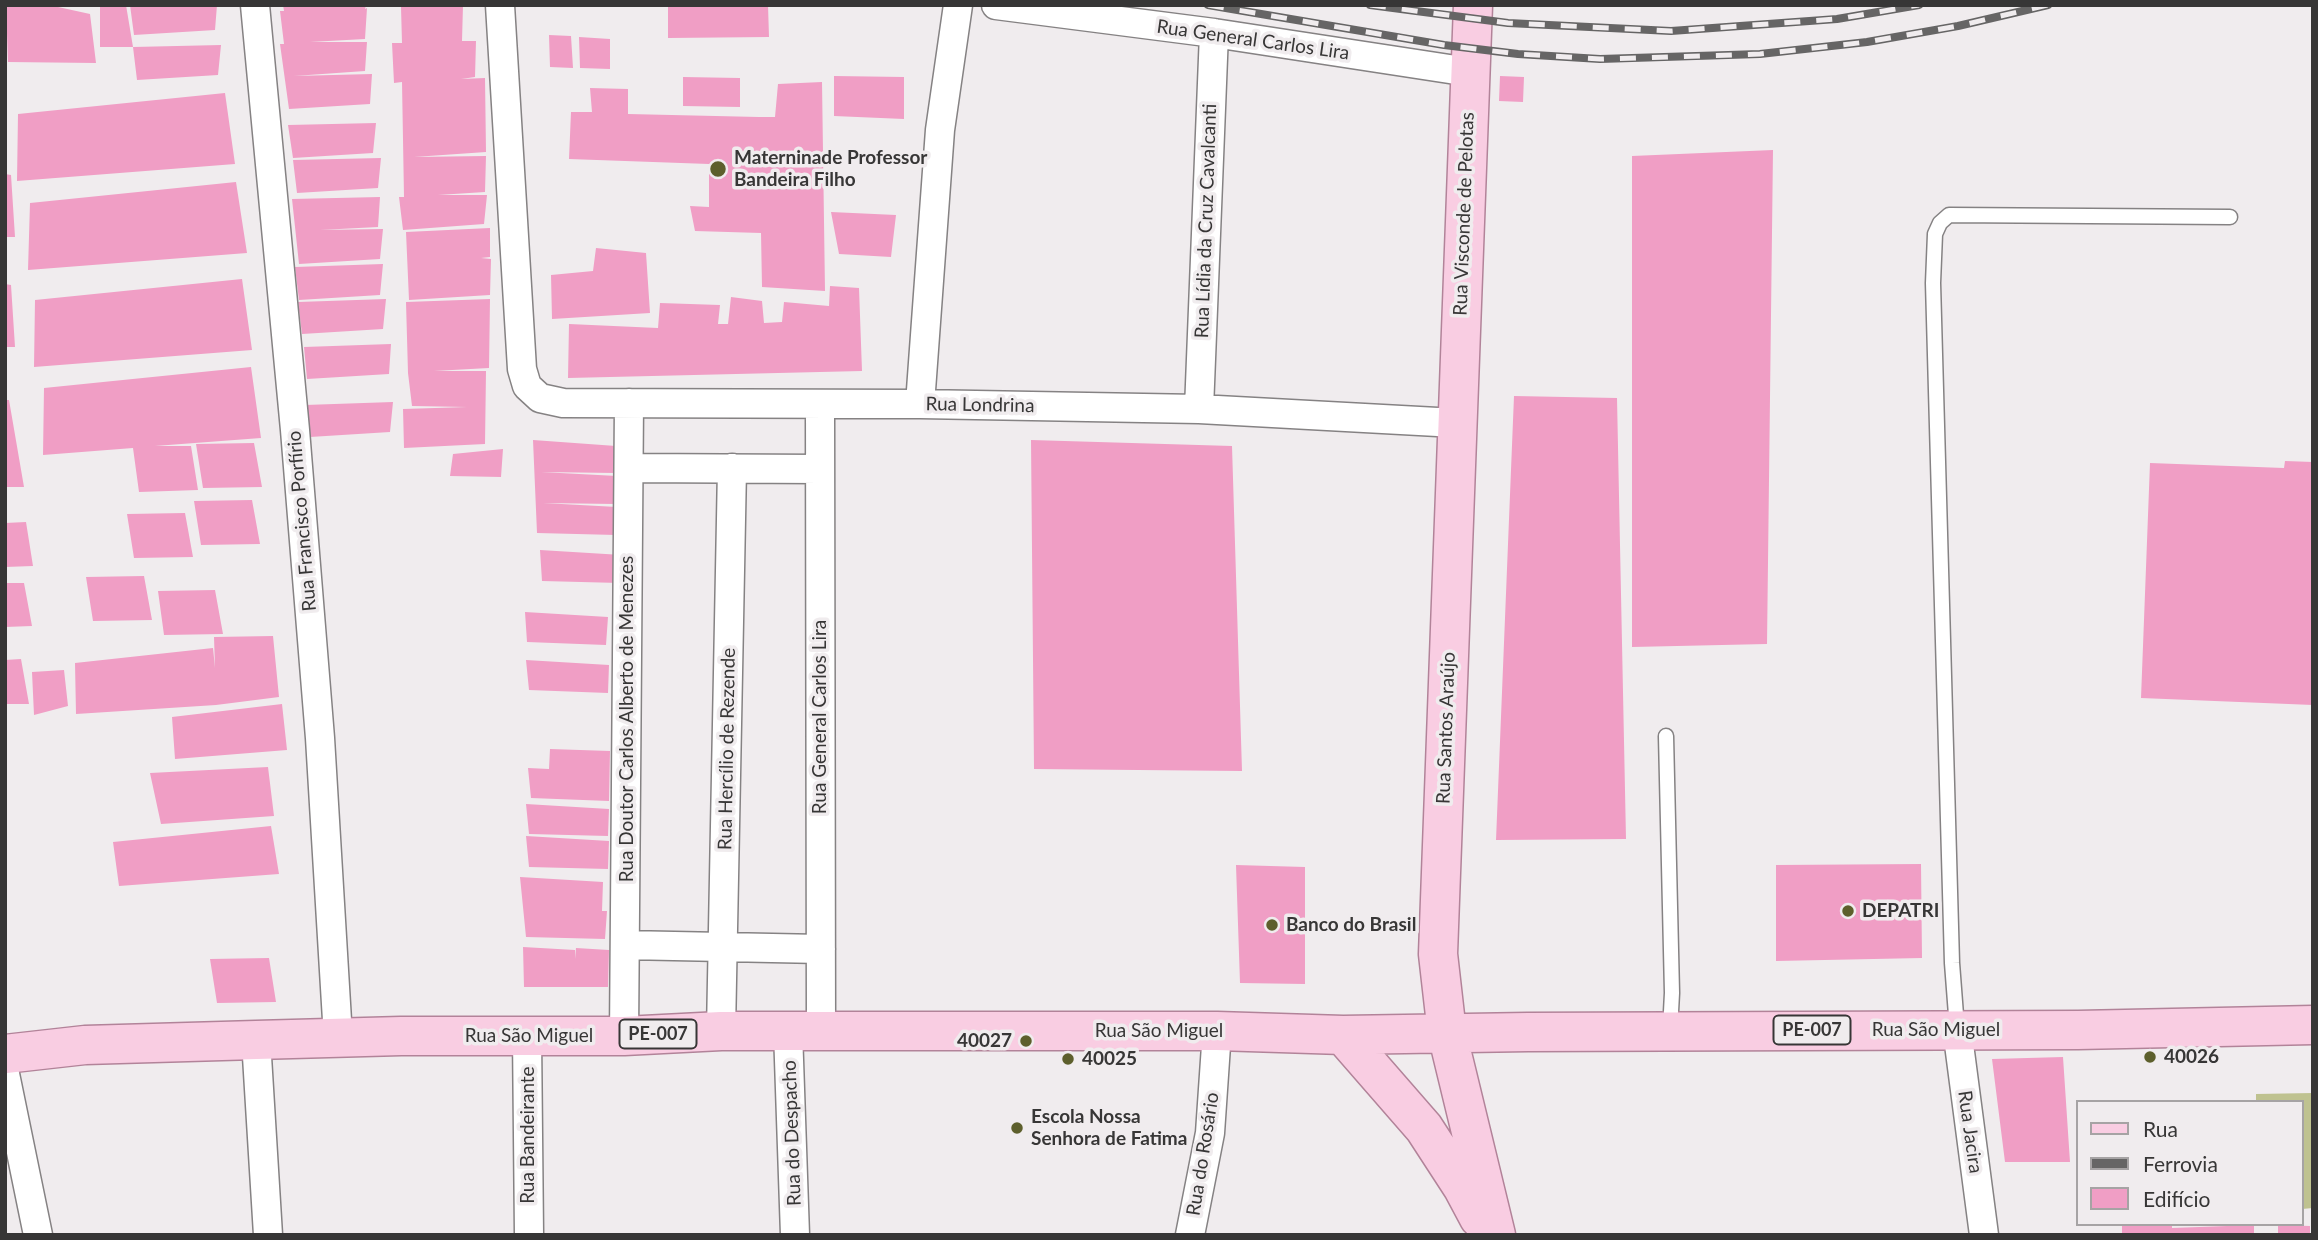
<!DOCTYPE html>
<html>
<head>
<meta charset="utf-8">
<style>
  body { margin:0 }
  #map { position:relative; width:2318px; height:1240px; overflow:hidden; background:#f0ecee; font-family:Lato,sans-serif }
  canvas { display:block }
  .frame { position:absolute; inset:0; border:7px solid #373636; pointer-events:none }
  .legend { position:absolute; left:2076px; top:1100px; width:228px; height:126px; box-sizing:border-box; background:#f0ecee; border:2px solid #a6a3a4; margin:0; padding:9px 12px; list-style:none; font-size:21px; color:#373636 }
  .legend li { display:flex; align-items:center; gap:14px; height:35px }
  .legend b { width:35px; border:2px solid #a6a3a4 }
</style>
</head>
<body>
<div id="map">
<canvas width="2318" height="1240"></canvas>
<div class="frame"></div>
<ul class="legend">
<li><b style="height:9px;background:#f9cde2"></b>Rua</li>
<li><b style="height:9px;background:#666565"></b>Ferrovia</li>
<li><b style="height:19px;background:#f09ec5"></b>Edifício</li>
</ul>
</div>
<script>
const ctx = document.querySelector('canvas').getContext('2d');
ctx.lineJoin = 'round';
function fillPath(path, color) {
  ctx.fillStyle = color;
  ctx.fill(path, 'evenodd');
}
function toPath(rows) {
  const path = new Path2D();
  for (const r of rows) {
    path.moveTo(r[0], r[1]);
    for (let i = 2; i < r.length; i += 2) path.lineTo(r[i], r[i + 1]);
  }
  return path;
}
function stroke(path, color, width, dash) {
  ctx.strokeStyle = color;
  ctx.lineWidth = width;
  ctx.lineCap = dash ? 'butt' : 'round';
  ctx.setLineDash(dash || []);
  ctx.stroke(path);
}
function label(font, color, halo, rows, align = 'center') {
  ctx.font = font + ' Lato,sans-serif';
  ctx.lineWidth = 7;
  ctx.setLineDash([]);
  ctx.textBaseline = 'middle';
  ctx.strokeStyle = halo;
  ctx.fillStyle = color;
  for (const [text, x, y, turn = 0] of rows) {
    ctx.save();
    ctx.translate(x, y);
    ctx.rotate((+turn || 0) * Math.PI / 180);
    ctx.textAlign = isNaN(turn) ? turn : align;
    if (halo) ctx.strokeText(text, 0, 0);
    ctx.fillText(text, 0, 0);
    ctx.restore();
  }
}
fillPath(toPath([
  [2313,1093,2313,1208,2302,1209,2302,1102,2256,1102,2256,1094]
]), '#bfc290');
fillPath(toPath([
  [6,5,49,5,90,14,96,63,8,62],
  [100,5,126,5,133,47,221,45,218,75,137,80,133,47,100,47],
  [130,5,217,5,215,30,134,35],
  [283,5,366,5,365,9,367,8,365,39,310,42,367,42,365,71,294,76,372,74,370,104,289,109,280,44,284,44,280,11,284,11],
  [463,5,462,41,476,41,475,77,461,79,485,78,486,152,414,157,486,156,485,192,438,195,487,195,484,224,403,230,399,197,404,197,402,82,394,83,392,43,402,43,401,7],
  [668,5,768,5,769,37,668,38],
  [549,35,571,36,573,68,550,67],
  [579,37,610,39,610,69,580,68],
  [834,76,904,77,904,119,834,116],
  [1500,76,1524,77,1523,102,1499,101],
  [683,77,740,78,740,107,683,106],
  [822,82,825,291,762,287,761,233,695,231,690,206,709,207,709,164,569,159,571,112,592,112,590,88,628,89,628,114,759,117,775,117,778,84],
  [225,93,235,164,17,181,18,114],
  [376,123,373,153,293,158,288,125],
  [1773,150,1767,644,1632,647,1632,156],
  [381,158,378,188,297,193,293,160],
  [5,174,11,175,15,237,5,237],
  [236,182,247,253,28,270,30,203],
  [380,197,378,227,320,230,383,229,380,259,299,264,292,199],
  [831,212,896,215,891,257,839,254],
  [490,228,490,257,481,258,491,259,490,295,409,300,406,232],
  [596,248,646,253,650,313,552,319,551,275,593,271],
  [383,264,380,295,299,300,295,267],
  [242,279,252,350,34,367,35,300],
  [5,284,11,285,15,347,5,347],
  [830,286,859,288,862,371,568,378,569,324,658,328,660,303,720,305,718,324,728,324,731,297,762,301,764,323,782,322,784,302,829,306],
  [386,299,383,329,302,334,298,302],
  [490,299,489,368,434,371,486,371,485,444,404,448,403,409,467,407,412,406,408,373,406,302],
  [391,344,389,374,307,379,304,347],
  [251,367,261,438,155,446,191,446,198,490,139,492,133,448,43,455,44,388],
  [1514,396,1617,398,1626,839,1496,840],
  [5,400,9,400,24,487,5,487],
  [393,402,390,432,310,437,305,405],
  [533,440,616,446,615,473,541,472,617,476,615,504,543,503,617,507,616,535,537,533],
  [1031,440,1232,446,1242,771,1034,769],
  [254,443,262,487,203,488,196,444],
  [503,449,501,477,450,476,453,454],
  [2285,461,2313,462,2313,705,2141,698,2150,463,2284,468],
  [252,500,260,544,201,545,194,501],
  [185,513,193,557,134,558,127,514],
  [26,522,33,566,5,567,5,523],
  [540,550,622,555,620,583,542,581],
  [144,576,152,620,93,621,86,577],
  [5,583,24,583,32,626,5,627],
  [215,590,223,634,164,635,158,591],
  [525,612,608,617,606,645,527,642],
  [273,636,279,697,216,705,76,714,75,663,213,648,215,668,214,637],
  [21,659,29,704,5,704,5,660],
  [526,660,609,665,608,693,529,690],
  [64,670,68,706,34,715,32,672],
  [282,704,287,750,175,759,172,717],
  [550,749,610,751,609,801,531,798,528,768,549,769],
  [268,767,274,816,161,824,150,773],
  [526,804,609,809,608,836,529,834],
  [271,826,279,874,119,886,113,842],
  [526,836,609,841,608,869,529,867],
  [1921,864,1922,958,1776,961,1776,865],
  [1236,865,1305,867,1305,984,1240,983],
  [520,877,603,882,602,911,607,911,605,939,526,937],
  [523,947,575,950,575,959,576,948,609,950,608,987,524,987],
  [269,958,276,1002,217,1003,210,959],
  [2063,1057,2070,1162,2005,1162,1992,1059],
  [2122,1224,2172,1224,2172,1228,2254,1225,2254,1235,2122,1235],
  [2278,1225,2310,1226,2310,1235,2278,1235]
]), '#f09ec5');
const service = toPath([
  [1666,736,1672,993,1670,1030],
  [1957,1028,1952,963,1933,283,1935,234,1940,223,1949,215,2230,217]
]);
const minor = toPath([
  [255,5,295,430,320,738,338,1037],
  [500,5,522,369,527,386,540,398,563,403,920,404,1199,409,1456,423],
  [996,5,1214,33,1469,72],
  [820,404,821,1031],
  [920,404,940,130,958,5],
  [1199,409,1214,33],
  [629,468,820,469],
  [625,945,821,949],
  [1957,1029,1984,1235],
  [721,1031,732,468],
  [788,1031,795,1235],
  [527,1035,529,1235],
  [624,1036,629,403],
  [256,1040,268,1235],
  [5,1074,38,1235],
  [1190,1235,1210,1133,1217,1031]
]);
const primary = toPath([
  [1473,5,1438,954,1447,1033,1496,1235],
  [1343,1035,1424,1128,1463,1188,1479,1218],
  [5,1054,85,1045,256,1040,401,1036,624,1036,721,1031,1217,1031,1343,1035,1528,1032,2078,1030,2313,1025]
]);
stroke(service, '#858283', 17);
stroke(minor, '#858283', 31);
stroke(primary, '#b28399', 41);
stroke(service, '#fff', 14);
stroke(minor, '#fff', 28);
stroke(primary, '#f9cde2', 38);
const rail = toPath([
  [1208,5,1444,45,1518,54,1600,59,1760,54,1867,42,1958,26,2048,5],
  [1370,5,1508,23,1671,31,1837,19,1919,5]
]);
stroke(rail, '#666565', 8);
stroke(rail, '#f0ecee', 5, [16]);
for (const [x, y, r, color] of [
  [718,169,9,"#5d5f2c"],
  [1848,911,7,"#5d5f2c"],
  [1272,925,7,"#5d5f2c"],
  [1026,1041,7,"#5d5f2c"],
  [2150,1057,7,"#5d5f2c"],
  [1068,1059,7,"#5d5f2c"],
  [1017,1128,7,"#5d5f2c"]
]) {
  const dot = new Path2D();
  dot.arc(x, y, r, 0, 2 * Math.PI);
  ctx.fillStyle = color;
  ctx.fill(dot);
  stroke(dot, '#f0ecee', 2.5);
}
for (const [x, y, w] of [
  [1812,1030,77],
  [658,1034,77]
]) {
  const box = new Path2D();
  box.roundRect(x - w / 2, y - 14.5, w, 29, 5);
  ctx.fillStyle = '#f0ecee';
  ctx.fill(box);
  stroke(box, '#373636', 2);
}
label('bold 18px', '#373636', null, [
  ["PE-007",1812,1030],
  ["PE-007",658,1034]
]);
label('19px', '#373636', '#f0ecee', [
  ["Rua General Carlos Lira",1253,40,8],
  ["Rua Visconde de Pelotas",1464,214,-88],
  ["Rua Lídia da Cruz Cavalcanti",1206,221,-88],
  ["Rua Londrina",980,405,1],
  ["Rua Francisco Porfírio",302,521,-95],
  ["Rua General Carlos Lira",820,717,-90],
  ["Rua Doutor Carlos Alberto de Menezes",627,719,-90],
  ["Rua Santos Araújo",1446,728,-88],
  ["Rua Hercílio de Rezende",727,749,-89],
  ["Rua São Miguel",1936,1030],
  ["Rua São Miguel",1159,1031],
  ["Rua São Miguel",529,1036],
  ["Rua Jacira",1970,1132,82],
  ["Rua do Despacho",792,1133,-92],
  ["Rua Bandeirante",528,1135,-90],
  ["Rua do Rosário",1203,1154,-81]
]);
label('bold 19px', '#373636', '#f0ecee', [
  ["Materninade Professor",734,158],
  ["Bandeira Filho",734,180],
  ["DEPATRI",1862,911],
  ["Banco do Brasil",1286,925],
  ["40027",1012,1041,"right"],
  ["40026",2164,1057],
  ["40025",1082,1059],
  ["Escola Nossa",1031,1117],
  ["Senhora de Fatima",1031,1139]
], 'left');
</script>
</body>
</html>
